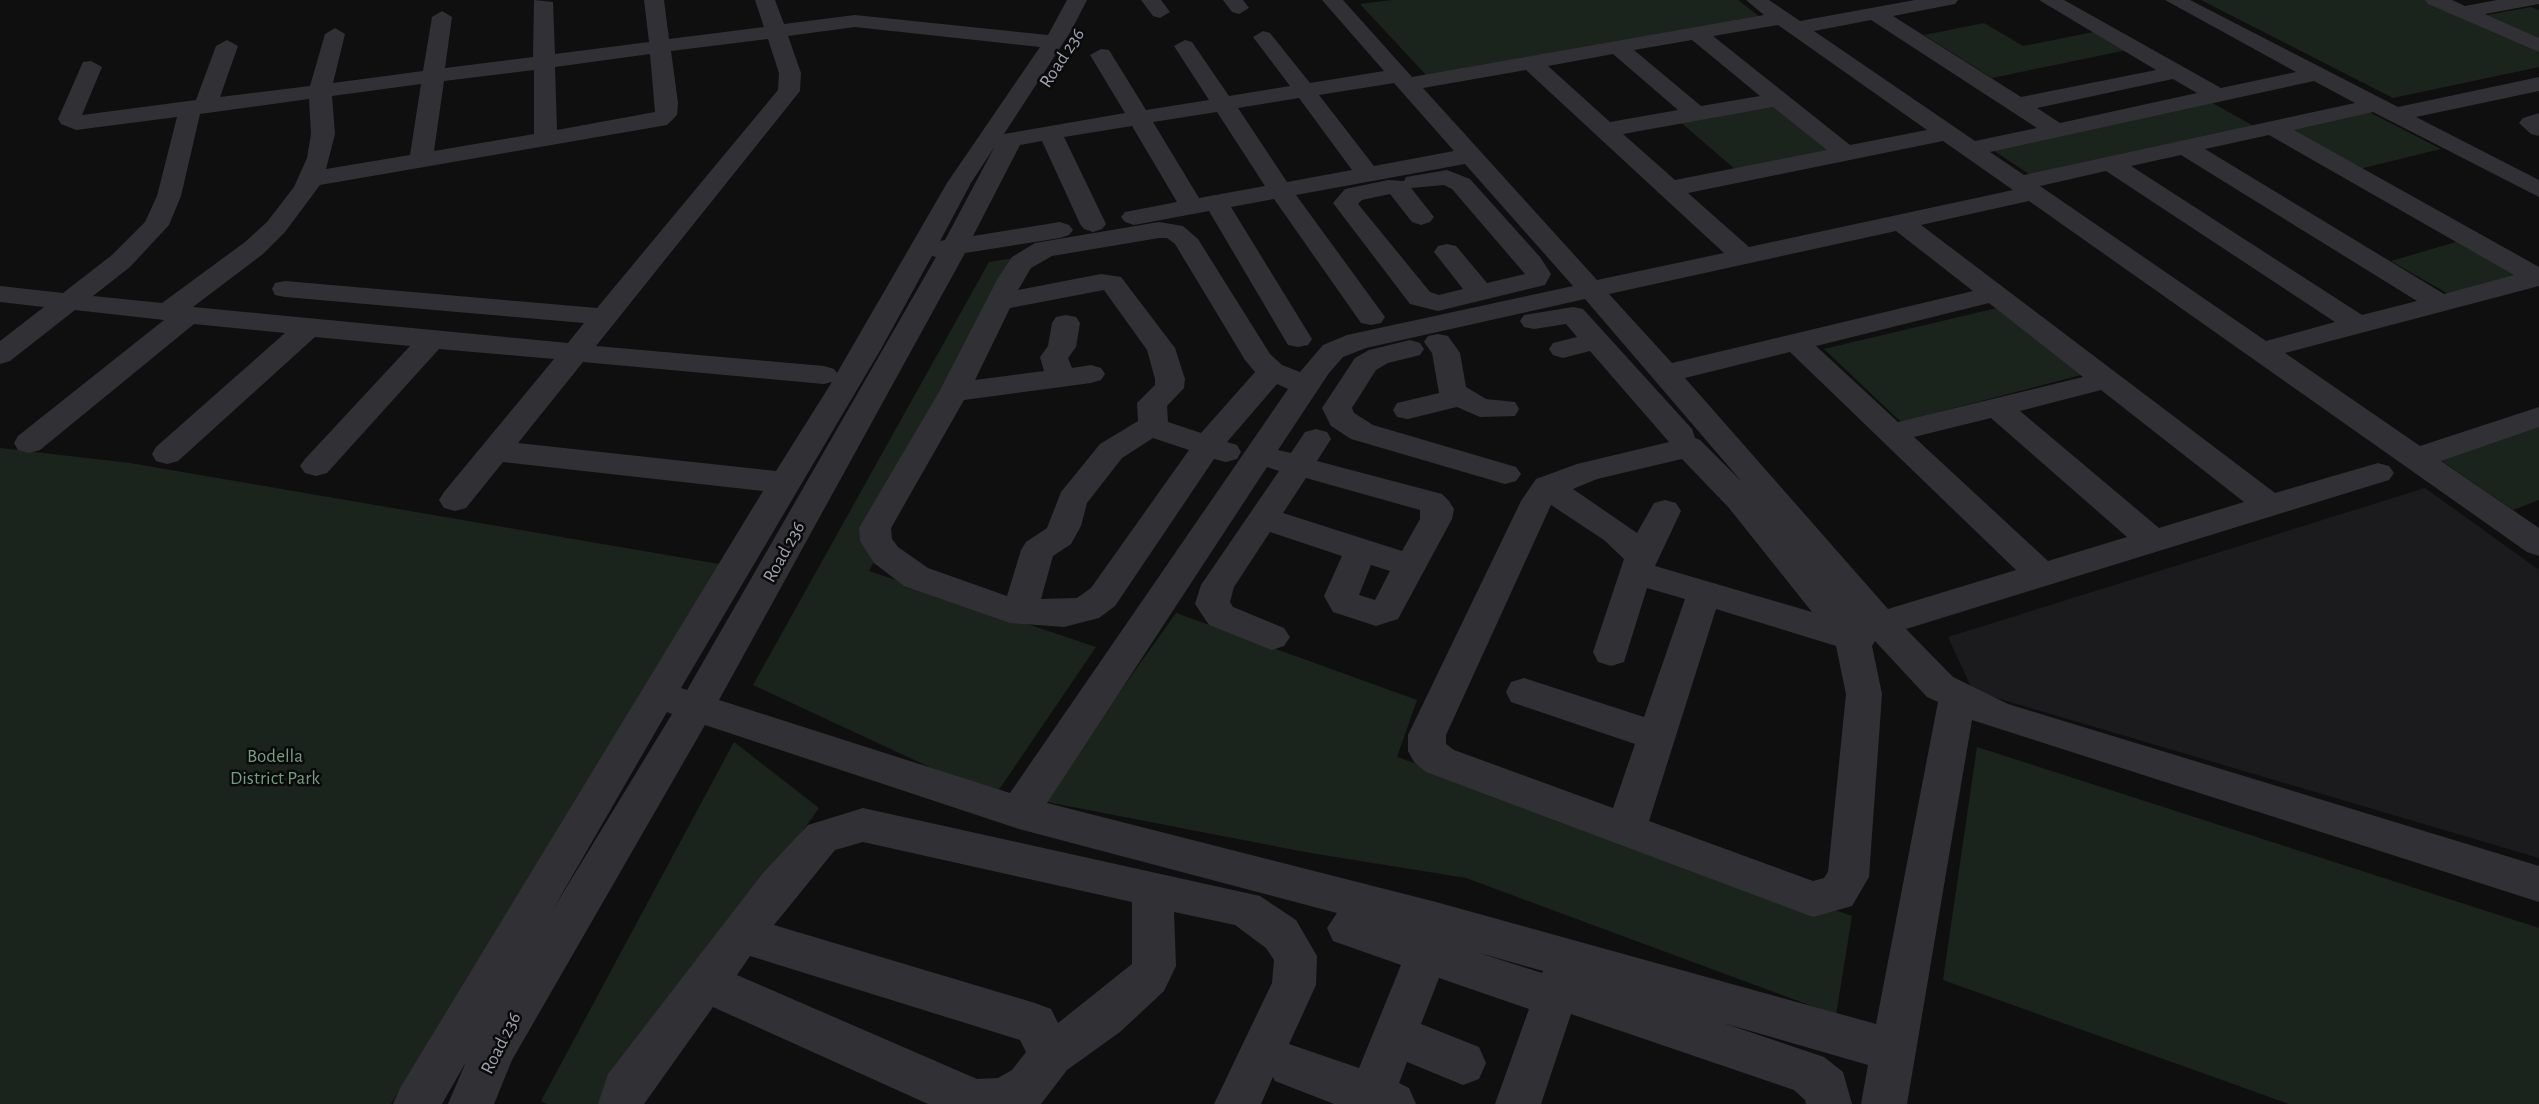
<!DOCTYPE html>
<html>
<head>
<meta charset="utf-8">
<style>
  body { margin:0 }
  canvas { display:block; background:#0f0f10 }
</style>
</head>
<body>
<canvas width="2539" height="1104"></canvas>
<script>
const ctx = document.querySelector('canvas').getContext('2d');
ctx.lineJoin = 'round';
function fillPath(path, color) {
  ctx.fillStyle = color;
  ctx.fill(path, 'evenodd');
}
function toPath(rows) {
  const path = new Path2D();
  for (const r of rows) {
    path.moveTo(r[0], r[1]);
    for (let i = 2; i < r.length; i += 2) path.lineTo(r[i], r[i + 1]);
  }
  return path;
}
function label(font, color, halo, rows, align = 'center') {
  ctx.font = font + ' "Alegreya Sans",sans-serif';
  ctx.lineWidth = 5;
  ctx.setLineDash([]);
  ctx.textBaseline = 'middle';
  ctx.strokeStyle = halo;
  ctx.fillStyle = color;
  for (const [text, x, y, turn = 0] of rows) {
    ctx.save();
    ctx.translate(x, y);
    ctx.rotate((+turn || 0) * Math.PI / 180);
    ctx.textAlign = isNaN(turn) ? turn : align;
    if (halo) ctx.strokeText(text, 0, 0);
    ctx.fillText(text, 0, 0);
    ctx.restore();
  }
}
fillPath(toPath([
  [2425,488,2539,570,2539,858,1973,691,1948,637]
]), '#1b1b1d');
fillPath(toPath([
  [1392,0,1738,0,1764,20,1427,76,1360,4],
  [2201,0,2435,0,2539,46,2539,67,2393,98],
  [2531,7,2539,10,2539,39,2487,15],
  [1984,23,2023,46,2094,32,2127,50,1992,78,1924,35],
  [2207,100,2259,129,2038,180,1990,148],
  [1780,102,1841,149,1736,170,1679,121],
  [2367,111,2441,149,2359,169,2287,129],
  [2456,242,2517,275,2452,296,2391,261],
  [1032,255,869,571,1096,647,994,797,753,685,989,262],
  [1997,308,2081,375,1901,422,1824,349],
  [2539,424,2539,500,2513,510,2436,457],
  [0,448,130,463,719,564,391,1104,0,1104],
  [1176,613,1417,700,1397,757,1852,916,1836,1015,1466,878,1305,852,1042,801],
  [734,742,819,808,606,1104,547,1104,541,1101],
  [1977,747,2539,928,2539,1104,2289,1104,1943,980]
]), '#1b231d');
fillPath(toPath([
  [534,0,553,2,555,54,649,42,644,0,664,0,669,39,764,27,755,0,775,0,784,24,855,15,1048,35,1067,0,1087,0,1071,31,1004,134,1125,113,1090,55,1101,49,1109,50,1146,110,1209,100,1174,46,1185,40,1192,42,1229,96,1290,86,1253,37,1263,31,1270,33,1310,83,1384,71,1322,0,1343,0,1412,77,1764,15,1746,0,1769,0,1800,21,1915,0,1958,0,1955,4,1893,16,2021,97,2156,70,2039,0,2064,0,2221,88,2296,72,2165,0,2190,0,2398,107,2539,77,2539,91,2416,117,2539,180,2539,197,2373,112,2294,130,2539,267,2539,286,2285,353,2420,446,2539,407,2539,427,2441,461,2539,528,2539,556,2527,552,2029,201,1921,225,2275,493,2378,463,2389,466,2394,473,2389,480,1906,629,1953,677,2008,704,2539,866,2539,902,1972,720,1907,1104,1861,1104,1868,1065,1723,1023,1824,1057,1843,1072,1852,1104,1806,1104,1805,1100,1794,1090,1571,1014,1541,1104,1495,1104,1529,1009,1439,978,1421,1024,1479,1047,1486,1063,1479,1079,1463,1085,1407,1062,1399,1083,1409,1088,1416,1104,1334,1104,1275,1081,1273,1077,1261,1104,1214,1104,1272,983,1274,960,1266,948,1235,925,1174,912,1176,966,1164,991,1120,1032,1067,1070,1041,1104,928,1104,713,1007,644,1104,598,1104,608,1074,763,873,808,825,863,808,1260,896,1296,920,1317,956,1316,985,1289,1044,1359,1068,1401,965,1333,941,1327,928,1337,913,1019,829,705,725,512,1060,494,1104,448,1104,466,1062,442,1104,393,1104,400,1088,763,491,503,462,466,508,455,511,444,508,439,500,444,492,554,359,439,349,327,473,316,476,305,473,300,466,305,459,410,346,315,337,178,461,167,464,156,461,152,454,156,447,285,333,194,324,40,450,29,453,18,450,14,443,18,436,164,320,75,310,10,361,0,364,0,341,44,307,0,302,0,286,63,293,112,255,145,222,157,196,177,117,76,130,61,124,58,119,83,62,91,61,102,67,82,115,196,100,216,46,227,40,238,46,220,97,310,86,325,34,335,28,345,34,333,83,423,71,432,17,442,11,452,17,445,68,533,57,534,0],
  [1871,20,2037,128,1975,141,1814,31,1871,20],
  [1778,25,1927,130,1850,145,1713,36,1778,25],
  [855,27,1040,47,947,183,837,373,834,369,824,366,596,346,800,91,801,73,788,36,855,27],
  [768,39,779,73,778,90,597,308,285,281,275,283,272,289,275,295,285,297,584,323,568,343,193,307,263,254,285,232,320,185,667,125,677,115,678,103,671,51,768,39],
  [1692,40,1760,96,1701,106,1634,50,1692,40],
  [650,54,655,112,557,130,555,67,650,54],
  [1613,54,1678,110,1610,122,1548,66,1613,54],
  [534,70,534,134,434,151,444,81,534,70],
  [1526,70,1660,194,1724,253,1597,280,1423,88,1526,70],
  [2173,79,2197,93,2060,123,2037,108,2173,79],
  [2314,81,2355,103,2024,175,1990,152,2314,81],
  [1394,83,1454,151,1374,166,1319,95,1394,83],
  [421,84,410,155,326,169,335,134,332,96,421,84],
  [1299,98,1352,170,1287,182,1238,108,1299,98],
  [309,99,311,134,307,158,294,187,267,222,245,242,162,303,93,296,130,267,169,225,181,196,200,114,309,99],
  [1773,107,1827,150,1675,180,1623,134,1773,107],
  [1217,112,1265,186,1199,198,1153,122,1217,112],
  [1132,126,1177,202,1125,212,1121,217,1125,222,1134,225,1209,211,1288,345,1298,347,1308,345,1312,339,1231,207,1274,199,1361,323,1371,325,1381,323,1385,317,1296,195,1465,164,1573,286,1347,335,1323,345,1300,372,1282,365,1270,354,1198,239,1183,226,1159,222,1035,243,1012,257,998,278,939,392,859,528,860,541,874,563,904,586,1010,623,1064,627,1099,618,1115,606,1214,459,1226,462,1237,459,1241,452,1237,445,1227,442,1277,384,1288,389,1010,793,719,700,965,253,1060,238,1069,235,1073,230,1069,225,1060,222,973,236,1020,145,1042,141,1080,224,1084,229,1093,232,1102,229,1106,224,1064,137,1132,126],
  [2269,135,2514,275,2444,294,2205,149,2269,135],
  [1943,141,2013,190,1749,247,1688,193,1943,141],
  [995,146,945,240,940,241,971,183,995,146],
  [2181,155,2417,301,2362,315,2131,166,2181,155],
  [2106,171,2335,322,2266,341,2040,186,2106,171],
  [1896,231,1973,291,1672,363,1609,294,1896,231],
  [1159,238,1167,238,1175,244,1245,360,1255,372,1201,433,1168,422,1167,406,1184,388,1185,379,1175,348,1121,277,1101,274,1018,290,1031,268,1052,256,1159,238],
  [932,256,936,257,687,690,681,688,881,349,932,256],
  [1104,290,1147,350,1155,379,1155,385,1137,403,1138,421,1100,444,1061,492,1047,528,1026,542,1021,550,1007,596,928,568,898,547,892,539,891,528,964,400,1091,383,1101,380,1105,374,1101,368,1091,365,1072,368,1068,358,1076,347,1080,323,1076,317,1066,315,1056,317,1052,323,1048,346,1040,357,1044,371,975,380,1010,308,1104,290],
  [1585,299,1742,482,1700,440,1695,438,1692,429,1583,309,1573,307,1524,315,1520,321,1524,327,1534,329,1566,324,1577,337,1553,343,1549,349,1553,355,1563,358,1590,351,1669,442,1577,464,1536,479,1521,501,1408,735,1408,751,1414,762,1426,772,1813,917,1852,906,1869,877,1882,694,1872,646,1875,641,1927,697,1938,702,1876,1024,1436,902,1047,803,1267,467,1279,471,1201,585,1195,604,1209,625,1272,650,1284,646,1290,637,1284,628,1233,607,1230,602,1234,587,1270,532,1342,556,1324,596,1333,612,1376,626,1398,619,1452,519,1454,509,1449,501,1442,494,1317,461,1331,439,1327,432,1316,429,1305,432,1291,453,1278,450,1329,373,1343,357,1366,348,1585,299],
  [1989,303,2083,377,1898,422,1816,346,1989,303],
  [1790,352,2016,570,1888,609,1685,378,1790,352],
  [583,362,824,384,832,382,776,471,518,443,583,362],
  [2101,390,2244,502,2159,528,2020,411,2101,390],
  [1991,418,2127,537,2048,561,1914,437,1991,418],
  [1153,438,1189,450,1091,588,1077,598,1041,599,1053,556,1071,544,1081,526,1087,503,1122,458,1153,438],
  [1682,459,1729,508,1812,612,1655,566,1681,511,1676,503,1665,500,1654,503,1637,533,1573,489,1597,479,1682,459],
  [1306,478,1420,510,1420,519,1402,551,1283,513,1306,478],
  [1551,505,1604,540,1624,559,1593,652,1598,662,1611,666,1624,662,1647,588,1685,599,1644,717,1524,678,1511,682,1506,692,1511,702,1635,744,1613,808,1454,750,1446,744,1446,735,1551,505],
  [1371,565,1390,571,1375,600,1359,595,1371,565],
  [1716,609,1836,646,1846,694,1828,872,1824,878,1813,881,1649,821,1716,609],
  [667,712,672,714,552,911,667,712],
  [863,842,1132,902,1132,964,1058,1023,1051,1009,1035,1003,774,925,835,850,863,842],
  [1476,952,1543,971,1542,973,1476,952],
  [750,956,1020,1040,1026,1052,1012,1070,998,1078,977,1079,737,975,750,956],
  [1141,0,1161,0,1170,12,1160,18,1153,16,1141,0],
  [1223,0,1243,0,1249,8,1239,14,1232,12,1223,0],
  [2425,0,2452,0,2465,6,2497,0,2539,0,2539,4,2485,14,2539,38,2539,52,2428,4,2425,0],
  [2539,113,2539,136,2531,134,2519,123,2523,118,2539,113],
  [1447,170,1470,179,1540,257,1551,274,1545,285,1438,311,1410,304,1333,203,1345,189,1388,180,1404,181,1406,177,1447,170],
  [1444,185,1452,189,1525,274,1487,283,1456,246,1447,244,1438,246,1434,252,1463,289,1439,295,1430,292,1358,204,1362,200,1390,194,1412,222,1421,225,1430,222,1434,217,1411,188,1444,185],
  [1438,334,1448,336,1460,353,1466,387,1486,399,1515,402,1519,409,1515,416,1480,417,1457,407,1408,419,1397,417,1393,410,1397,403,1439,393,1432,353,1424,342,1428,336,1438,334],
  [1410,340,1420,343,1424,349,1420,355,1388,363,1376,370,1352,408,1354,413,1373,425,1516,467,1521,474,1516,481,1505,484,1351,439,1331,426,1322,408,1355,358,1369,350,1410,340]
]), '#303035');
label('19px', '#9fa1b2', '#0a0a0b', [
  ["Road 236",1062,58,-57],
  ["Road 236",784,552,-61],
  ["Road 236",501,1043,-63]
]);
label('19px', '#759e80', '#0a0a0b', [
  ["Bodella",275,756],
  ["District Park",275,778]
]);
</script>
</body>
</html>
